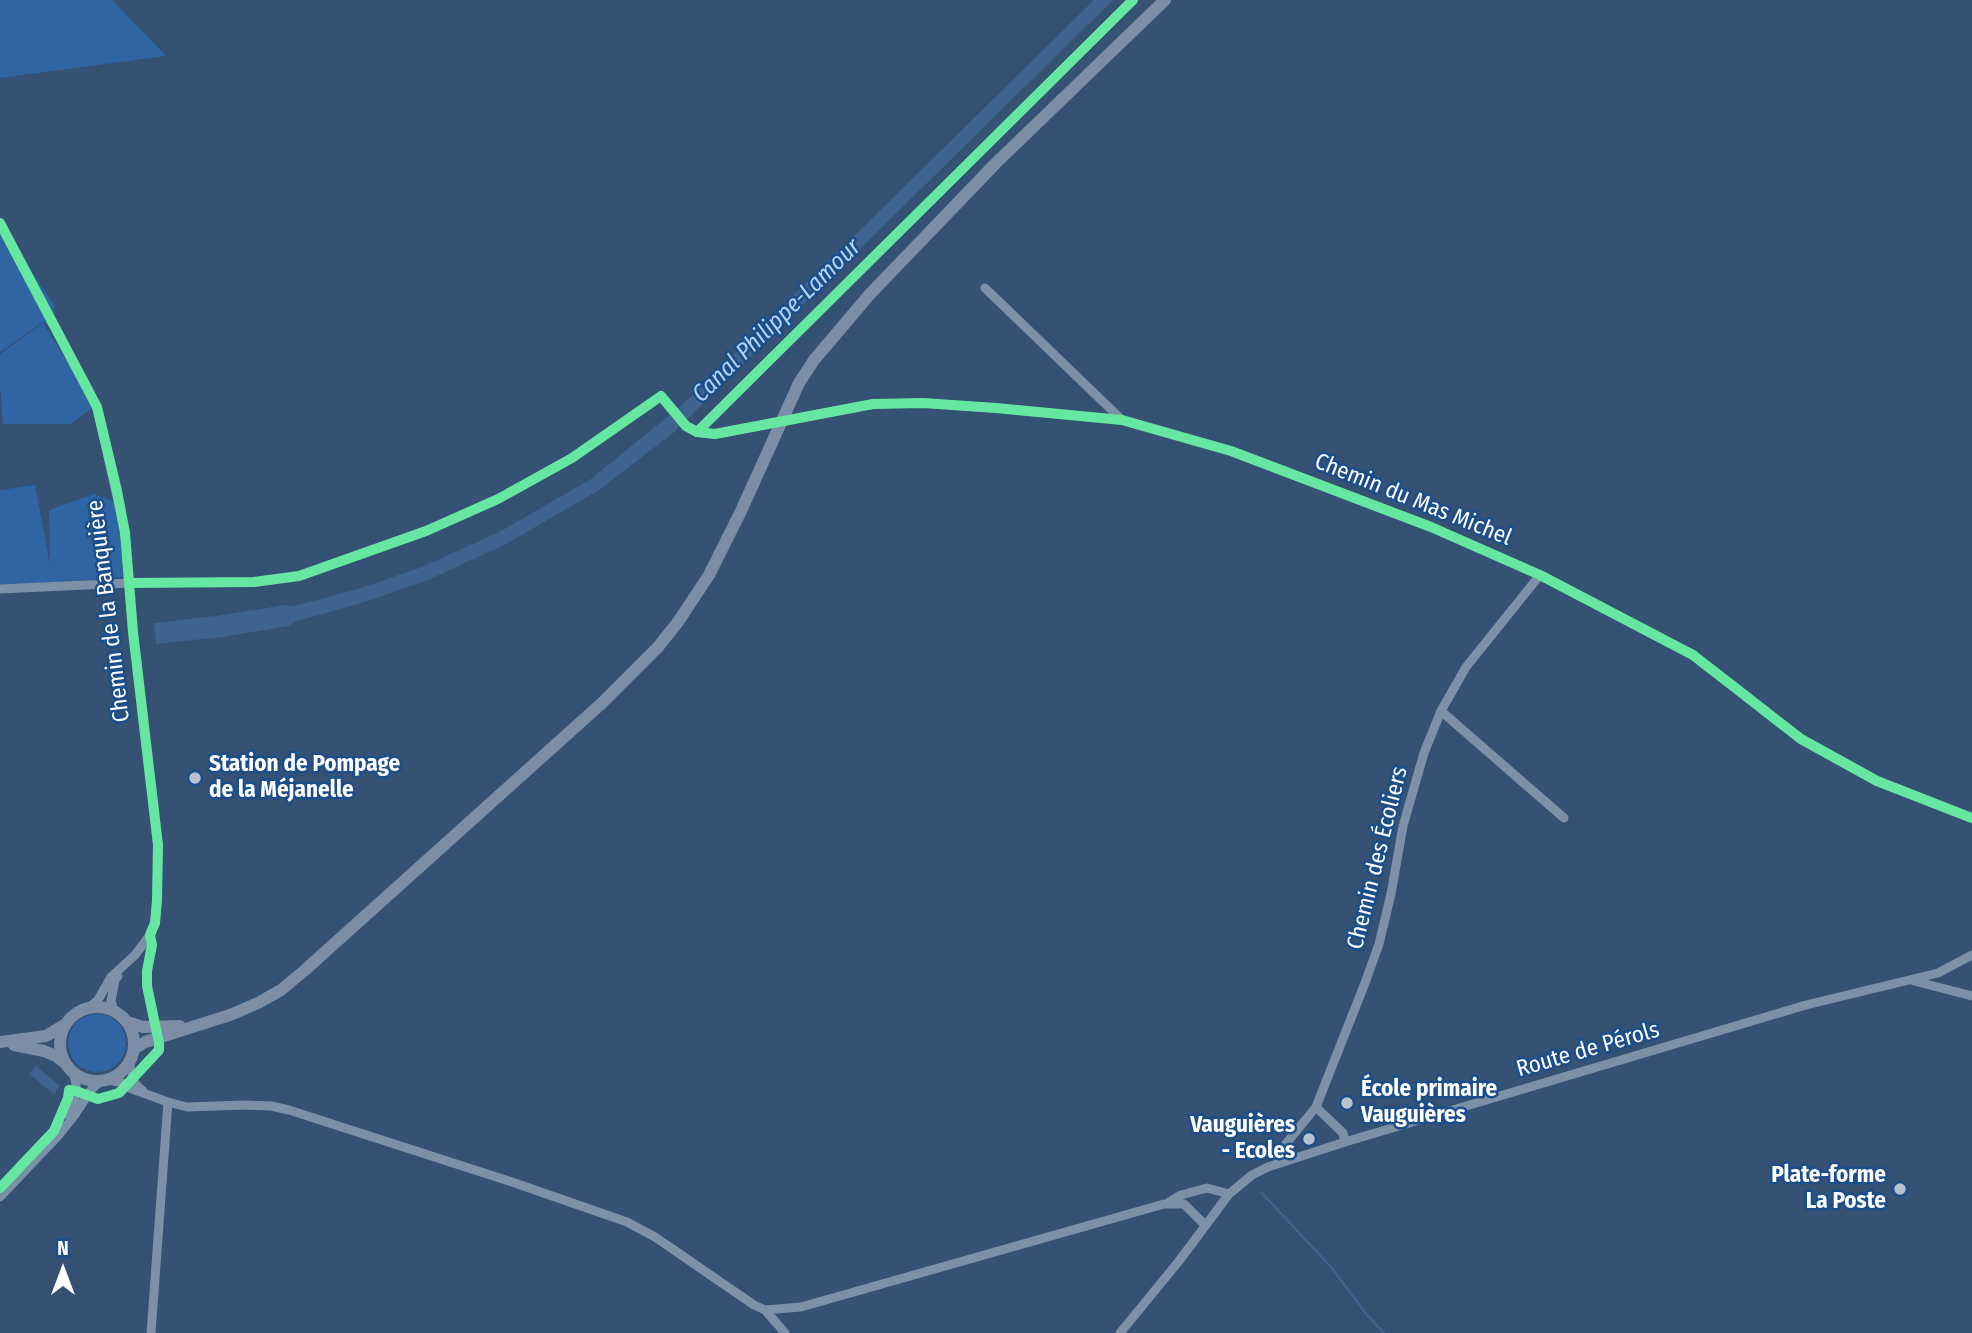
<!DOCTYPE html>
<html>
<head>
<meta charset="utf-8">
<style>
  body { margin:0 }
  #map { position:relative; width:1972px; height:1333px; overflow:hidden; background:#355173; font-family:"Fira Sans Condensed",sans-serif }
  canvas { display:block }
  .north { position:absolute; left:28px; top:1235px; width:70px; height:70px; -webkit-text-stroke:5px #1c4e8c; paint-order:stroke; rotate:0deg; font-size:19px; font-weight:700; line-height:28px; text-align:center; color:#fff }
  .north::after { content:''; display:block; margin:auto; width:24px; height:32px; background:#fff; clip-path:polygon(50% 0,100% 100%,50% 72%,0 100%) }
</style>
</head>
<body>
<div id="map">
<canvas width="1972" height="1333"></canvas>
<div class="north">N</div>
</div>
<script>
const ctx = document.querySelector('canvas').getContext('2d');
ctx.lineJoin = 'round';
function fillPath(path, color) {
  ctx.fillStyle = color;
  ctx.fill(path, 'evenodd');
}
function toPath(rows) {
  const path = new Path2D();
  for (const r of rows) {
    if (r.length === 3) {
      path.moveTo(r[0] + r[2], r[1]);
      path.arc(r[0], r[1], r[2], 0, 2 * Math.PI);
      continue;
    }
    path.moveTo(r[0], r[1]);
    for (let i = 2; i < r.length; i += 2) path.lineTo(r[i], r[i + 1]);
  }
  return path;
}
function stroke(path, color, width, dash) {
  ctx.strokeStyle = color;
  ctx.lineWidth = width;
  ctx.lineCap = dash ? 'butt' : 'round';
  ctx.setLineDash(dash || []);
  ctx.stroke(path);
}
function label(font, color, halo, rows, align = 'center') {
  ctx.font = font + ' "Fira Sans Condensed",sans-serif';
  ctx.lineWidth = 5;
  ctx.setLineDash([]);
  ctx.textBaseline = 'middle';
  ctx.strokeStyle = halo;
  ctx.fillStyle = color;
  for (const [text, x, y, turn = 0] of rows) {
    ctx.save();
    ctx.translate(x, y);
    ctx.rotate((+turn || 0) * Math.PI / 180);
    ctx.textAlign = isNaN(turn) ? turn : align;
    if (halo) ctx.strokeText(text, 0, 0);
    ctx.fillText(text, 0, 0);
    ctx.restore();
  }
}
fillPath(toPath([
  [0,0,112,0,166,56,0,78],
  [0,225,55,306,51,327,43,322,0,352],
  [43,323,67,361,92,408,70,424,3,424,0,386,0,354],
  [35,485,50,565,49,510,94,494,118,503,123,577,0,587,0,490],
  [97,1043,29]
]), '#3065a3');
fillPath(toPath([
  [1094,0,1113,0,673,433,599,490,508,543,428,580,365,602,294,622,290,626,222,637,156,644,154,623,216,616,285,605,291,606,302,604,361,588,422,567,501,531,591,479,683,404],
  [36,1066,60,1086,54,1094,29,1074]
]), '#3f628e');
stroke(toPath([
  [1261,1192,1331,1267,1367,1315,1384,1333]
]), '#3f628e', 2.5);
stroke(toPath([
  [0,223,97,407,125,533,133,632,158,845,157,900,155,923,150,935,135,955,111,977,98,1000,90,1007],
  [985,288,1122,420],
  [661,396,686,426,697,432,715,434,873,404,923,403,996,408,1122,420,1231,451,1431,527,1540,575,1693,655,1801,739,1877,781,1972,818],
  [0,589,129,583],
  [1441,711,1564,818],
  [1914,981,1972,996],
  [114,1011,111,1001,115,980,118,976],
  [129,1063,135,1084,143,1091],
  [106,1080,120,1082,132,1089,168,1102,187,1107,244,1105,271,1106,289,1110,512,1182,627,1222,655,1237,754,1305,765,1310,801,1307,1164,1204,1184,1204,1205,1225],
  [1316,1107,1343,1133,1345,1142],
  [69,1116,75,1098,76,1084,73,1071],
  [1278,1163,1278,1158,1280,1151,1316,1107,1365,983,1379,944,1391,894,1403,826,1424,753,1441,711,1466,667,1540,575],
  [0,1197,58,1136,74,1116,91,1090,101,1081],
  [1169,1202,1181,1195,1207,1188,1229,1194],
  [765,1310,785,1333],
  [151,1333,168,1102],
  [1120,1333,1179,1261,1229,1194,1252,1175,1268,1167,1345,1142,1806,1005,1938,973,1972,955]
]), '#7c91a7', 9);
stroke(toPath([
  [97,1044,37],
  [127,1022,143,1027,180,1026],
  [0,1042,46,1036,66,1024],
  [14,1045,44,1051,56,1056,65,1063],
  [134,1049,145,1042,230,1015,258,1003,281,990,305,970,602,703,658,647,678,622,709,575,741,511,799,383,814,360,870,294,996,163,1165,0]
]), '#7c8da5', 12);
stroke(toPath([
  [0,223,97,407,117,491,125,533,133,632,158,845,157,900,155,923,150,935,152,945,147,971,147,986,159,1043,159,1050,119,1093,98,1099,76,1091,69,1090,68,1098,54,1131,0,1188],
  [697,432,1133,0],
  [129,583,254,582,299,576,426,531,498,499,572,458,661,396,686,426,697,432,715,434,873,404,923,403,996,408,1122,420,1231,451,1431,527,1540,575,1693,655,1801,739,1877,781,1972,818]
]), '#66e7a1', 10);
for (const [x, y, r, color] of [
  [195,778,7,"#b8c2ce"],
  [1347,1103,7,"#b8c2ce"],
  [1309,1139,7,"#b8c2ce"],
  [1900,1189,7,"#b8c2ce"]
]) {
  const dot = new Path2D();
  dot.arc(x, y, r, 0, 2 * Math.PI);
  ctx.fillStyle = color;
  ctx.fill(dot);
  stroke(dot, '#1c4e8c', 2.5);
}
label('23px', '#fff', '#1c4e8c', [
  ["Chemin du Mas Michel",1413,500,22],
  ["Chemin de la Banquière",109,611,-97],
  ["Chemin des Écoliers",1378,858,-76],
  ["Route de Pérols",1588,1050,-16]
]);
label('bold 23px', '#fff', '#1c4e8c', [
  ["Station de Pompage",209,765],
  ["de la Méjanelle",209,791],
  ["École primaire",1361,1090],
  ["Vauguières",1361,1116],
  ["Vauguières",1295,1126,"right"],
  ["- Ecoles",1295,1152,"right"],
  ["Plate-forme",1886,1176,"right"],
  ["La Poste",1886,1202,"right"]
], 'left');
label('italic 24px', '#b4d2f4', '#1c4e8c', [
  ["Canal Philippe-Lamour",777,321,-44]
]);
</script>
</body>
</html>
